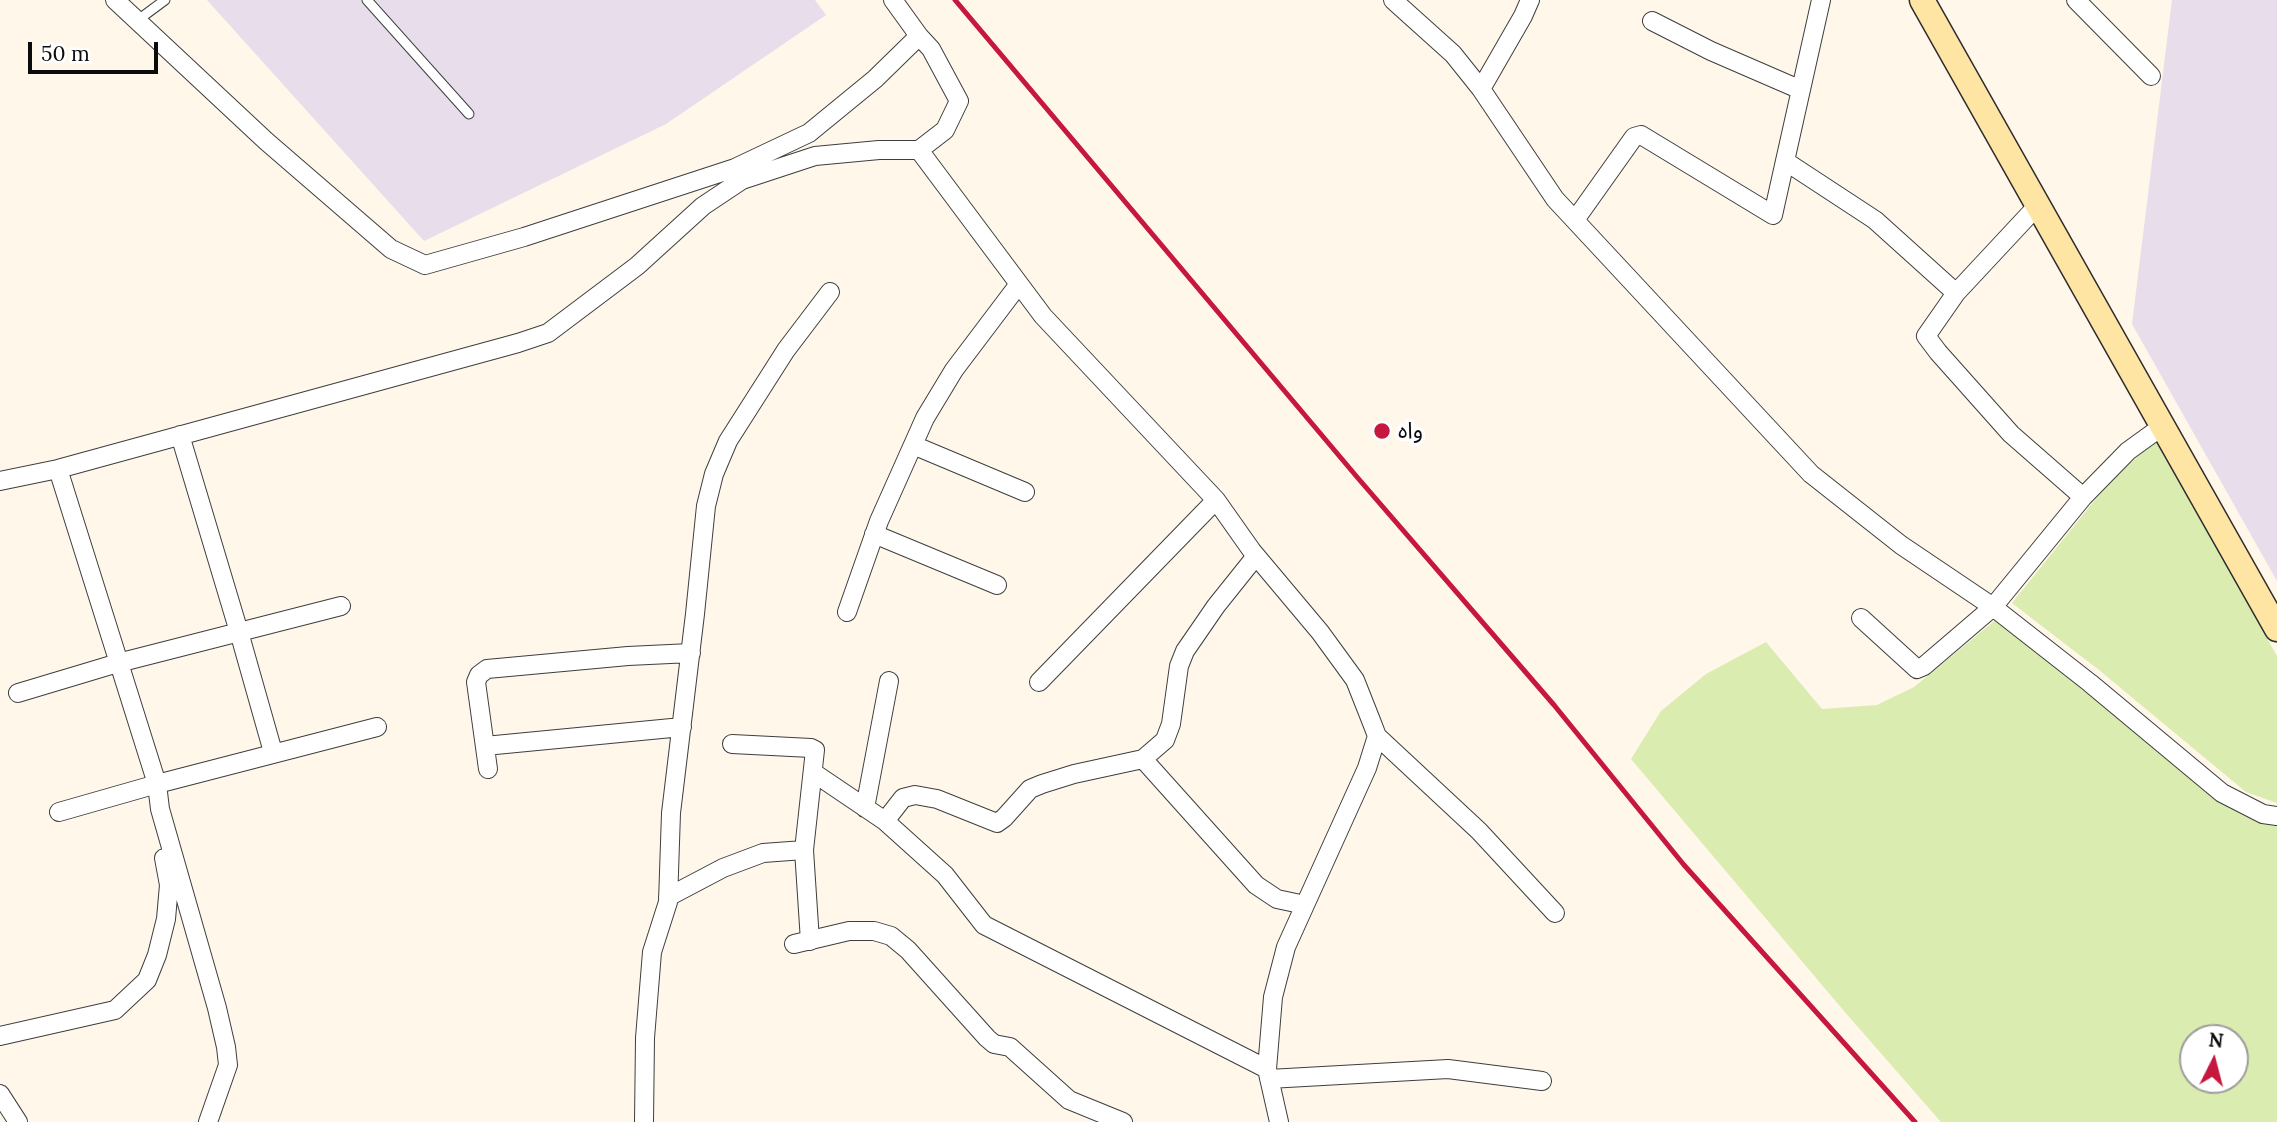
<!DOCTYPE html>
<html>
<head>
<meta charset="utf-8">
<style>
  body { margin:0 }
  #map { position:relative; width:2277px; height:1122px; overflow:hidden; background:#fff7e9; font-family:Lora,serif }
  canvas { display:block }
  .north { position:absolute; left:2179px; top:1024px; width:70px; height:70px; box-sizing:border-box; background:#fff; border:2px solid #9d9d9d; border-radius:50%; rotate:6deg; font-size:19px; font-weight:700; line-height:28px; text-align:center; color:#0b0b0b }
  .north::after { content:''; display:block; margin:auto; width:24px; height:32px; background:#c6183e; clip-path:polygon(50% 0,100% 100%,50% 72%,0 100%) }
  .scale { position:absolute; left:28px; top:42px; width:130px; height:32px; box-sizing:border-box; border:4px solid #0b0b0b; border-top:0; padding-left:9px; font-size:21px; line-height:24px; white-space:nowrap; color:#0b0b0b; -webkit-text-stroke:5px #fff; paint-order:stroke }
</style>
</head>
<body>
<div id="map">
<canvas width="2277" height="1122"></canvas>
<div class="north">N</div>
<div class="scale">50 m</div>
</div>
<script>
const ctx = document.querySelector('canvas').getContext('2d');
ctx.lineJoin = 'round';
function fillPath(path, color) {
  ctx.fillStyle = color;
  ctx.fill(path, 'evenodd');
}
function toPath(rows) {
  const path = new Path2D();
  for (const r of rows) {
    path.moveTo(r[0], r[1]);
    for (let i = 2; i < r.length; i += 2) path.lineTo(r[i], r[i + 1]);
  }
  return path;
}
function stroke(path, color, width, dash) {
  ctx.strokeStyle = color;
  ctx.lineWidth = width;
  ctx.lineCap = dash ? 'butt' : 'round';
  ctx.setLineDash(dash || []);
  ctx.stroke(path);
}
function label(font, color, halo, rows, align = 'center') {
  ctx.font = font + ' Lora,"Noto Sans Arabic",serif';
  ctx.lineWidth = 7;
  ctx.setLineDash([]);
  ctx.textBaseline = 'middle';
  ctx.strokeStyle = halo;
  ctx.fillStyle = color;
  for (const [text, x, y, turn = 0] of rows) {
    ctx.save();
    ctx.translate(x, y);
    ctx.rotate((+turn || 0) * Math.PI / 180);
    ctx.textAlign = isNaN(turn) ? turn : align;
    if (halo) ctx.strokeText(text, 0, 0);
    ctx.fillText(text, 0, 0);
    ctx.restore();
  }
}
fillPath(toPath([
  [207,0,815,0,826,15,666,124,424,241],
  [2172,0,2277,0,2277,581,2132,324]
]), '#e7ddeb');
fillPath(toPath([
  [2155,440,2277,656,2277,803,2246,792,2099,670,2012,603,2107,485],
  [1998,618,2181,770,2277,821,2277,1122,1941,1122,1844,1011,1631,759,1661,711,1706,674,1766,642,1822,709,1877,705,1914,687],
  [2193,1038,2235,1038,2235,1080,2193,1080]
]), '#daecaf');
const service = toPath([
  [367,0,469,114],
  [138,20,165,0]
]);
const minor = toPath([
  [115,0,266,141,391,249,425,265,524,237,735,168,809,133,875,79,919,36,893,0],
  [1393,0,1453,54,1481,89,1555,199,1811,474,1901,545,1993,607,2090,683,2222,793,2263,814,2277,816],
  [2076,0,2151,76],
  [1652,21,1711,51,1801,90],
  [1481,89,1523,16,1530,0],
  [919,150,1043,316,1216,500,1252,551,1320,632,1355,680,1372,723,1377,736,1367,768,1286,947,1273,997,1267,1069,1279,1122],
  [1785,161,1821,0],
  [2039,204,1956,293,1926,336,1938,352,2011,434,2083,497],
  [1575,220,1634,137,1641,135,1773,215,1785,161,1875,220,1956,293],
  [180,435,239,632,273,752],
  [913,445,1025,492],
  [58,469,157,784,160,809,217,1008,226,1047,228,1065,208,1122],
  [0,481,58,469,518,343,548,333,637,266,703,206,742,180,815,156,879,150,919,150,945,130,959,101,931,49,919,36],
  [874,534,997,585],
  [847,612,879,521,925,418,954,370,1019,284],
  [1861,618,1917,669,1924,666,1993,607,2083,497,2128,451,2164,425],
  [1039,682,1216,500],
  [18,693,118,663,341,606],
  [1377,736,1479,831,1555,913],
  [732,744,811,748,815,750,804,850,810,941],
  [485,746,682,727],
  [1143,759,1256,885,1277,899,1305,905],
  [488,769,476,682,479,675,487,669,628,656,691,653],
  [814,773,885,821,945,875,984,925,1267,1069],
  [865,808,889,681],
  [59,812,157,784,377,727],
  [885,821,903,798,915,795,937,799,997,823,1004,818,1030,789,1042,784,1074,774,1143,759,1165,740,1171,724,1179,666,1185,651,1216,606,1256,556],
  [668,897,723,868,763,853,804,850],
  [794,944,849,931,874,931,891,936,908,950,987,1038,994,1044,1010,1047,1069,1100,1123,1122],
  [0,1036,115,1010,147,980,157,955,166,919,169,885,164,858],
  [1269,1079,1448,1069,1542,1081],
  [0,1094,18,1122],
  [644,1122,645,1038,652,952,668,902,671,813,695,614,706,506,714,474,728,441,786,350,830,292]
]);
const secondary = toPath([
  [1922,0,2277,629]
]);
stroke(service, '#3e3e3e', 11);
stroke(minor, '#3e3e3e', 20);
stroke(secondary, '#2d2d2d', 27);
stroke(service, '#fff', 9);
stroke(minor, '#fff', 18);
stroke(secondary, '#ffe5a4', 24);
stroke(toPath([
  [955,0,1357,477,1554,705,1684,865,1915,1122]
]), '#c6183e', 5);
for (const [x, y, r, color] of [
  [1382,431,9,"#c6183e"]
]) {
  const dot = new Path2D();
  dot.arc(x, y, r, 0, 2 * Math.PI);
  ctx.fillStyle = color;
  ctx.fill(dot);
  stroke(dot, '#fff', 2.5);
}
label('23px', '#0b0b0b', '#fff', [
  ["واہ",1398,431]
], 'left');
</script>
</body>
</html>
